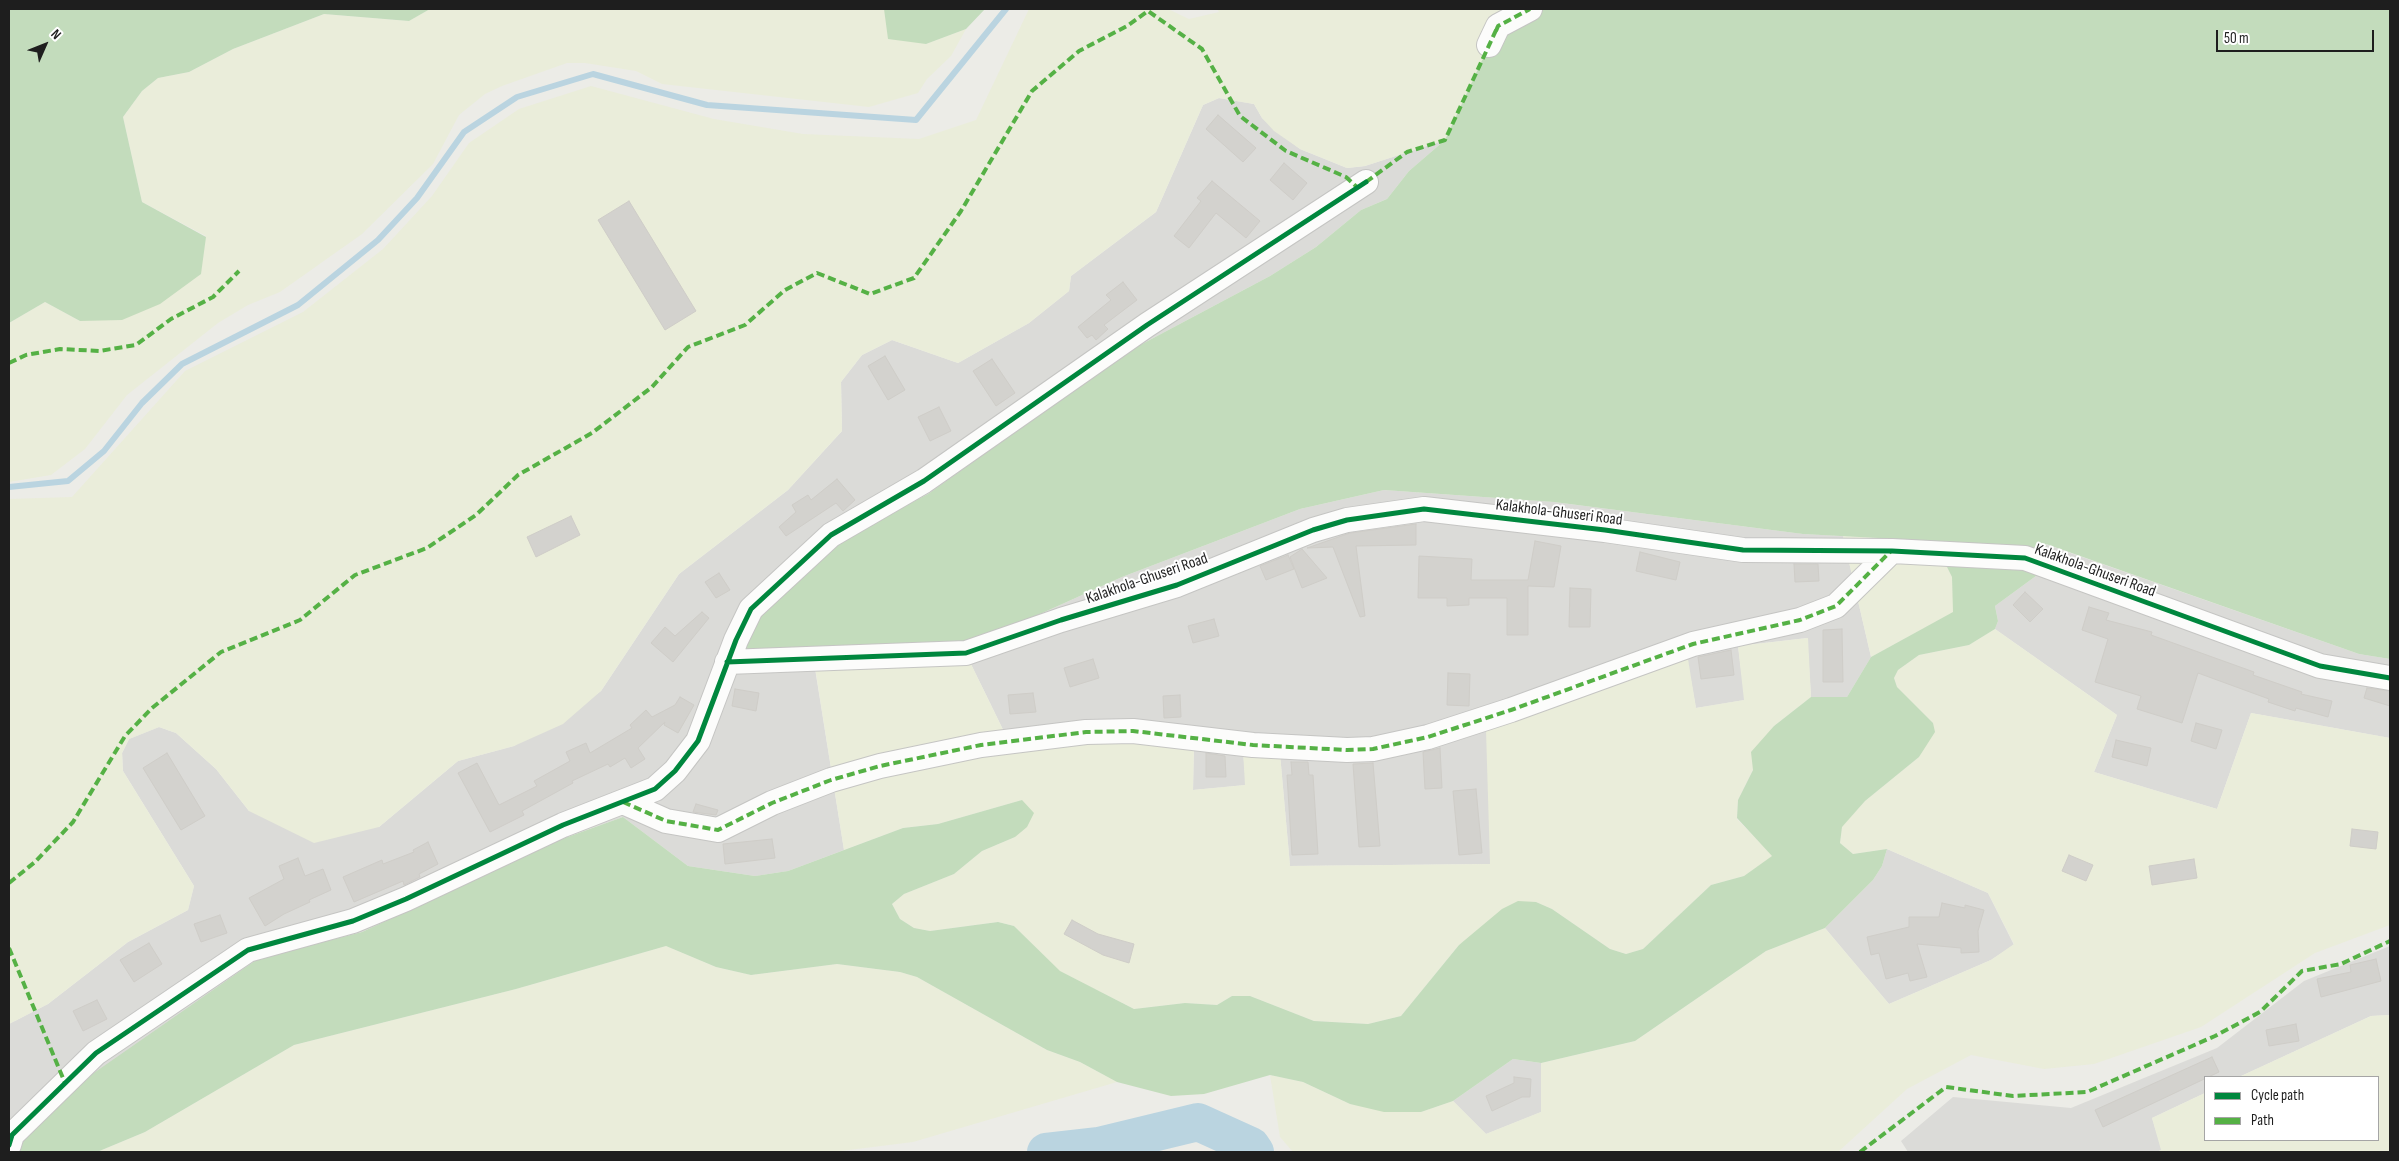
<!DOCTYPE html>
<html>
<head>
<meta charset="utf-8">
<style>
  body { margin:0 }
  #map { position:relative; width:2399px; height:1161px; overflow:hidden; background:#ecece7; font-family:"Sofia Sans Condensed",sans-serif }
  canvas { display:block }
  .frame { position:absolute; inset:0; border:10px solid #1e1e1e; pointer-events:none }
  .legend { position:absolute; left:2204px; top:1076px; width:175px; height:65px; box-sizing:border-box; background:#fff; border:1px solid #a5a5a5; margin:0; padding:6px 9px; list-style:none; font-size:15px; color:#1e1e1e }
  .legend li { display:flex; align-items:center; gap:10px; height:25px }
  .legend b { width:25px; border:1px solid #a5a5a5 }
  .north { position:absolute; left:20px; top:20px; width:50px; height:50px; -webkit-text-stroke:4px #fff; paint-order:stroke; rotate:46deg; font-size:14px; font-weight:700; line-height:20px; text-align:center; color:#1e1e1e }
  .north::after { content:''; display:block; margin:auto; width:18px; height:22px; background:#1e1e1e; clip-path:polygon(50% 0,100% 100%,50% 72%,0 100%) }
  .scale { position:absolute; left:2216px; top:30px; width:158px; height:22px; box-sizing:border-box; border:2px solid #1e1e1e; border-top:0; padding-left:6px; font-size:15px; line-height:18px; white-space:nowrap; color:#1e1e1e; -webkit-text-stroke:4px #fff; paint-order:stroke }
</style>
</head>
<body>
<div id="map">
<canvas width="2399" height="1161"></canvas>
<div class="frame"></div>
<ul class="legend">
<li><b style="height:6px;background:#00873e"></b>Cycle path</li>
<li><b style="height:6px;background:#55b145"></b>Path</li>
</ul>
<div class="north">N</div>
<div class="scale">50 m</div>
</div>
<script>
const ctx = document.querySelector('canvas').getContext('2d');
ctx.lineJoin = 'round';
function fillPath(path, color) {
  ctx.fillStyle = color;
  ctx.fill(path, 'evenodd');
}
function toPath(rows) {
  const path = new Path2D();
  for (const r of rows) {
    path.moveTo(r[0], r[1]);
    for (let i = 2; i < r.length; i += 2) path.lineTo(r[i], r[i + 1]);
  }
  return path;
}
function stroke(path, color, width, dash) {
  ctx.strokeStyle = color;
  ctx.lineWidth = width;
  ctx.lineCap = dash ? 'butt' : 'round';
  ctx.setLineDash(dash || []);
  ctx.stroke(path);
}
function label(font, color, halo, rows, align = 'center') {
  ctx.font = font + ' "Sofia Sans Condensed",sans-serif';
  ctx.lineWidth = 4;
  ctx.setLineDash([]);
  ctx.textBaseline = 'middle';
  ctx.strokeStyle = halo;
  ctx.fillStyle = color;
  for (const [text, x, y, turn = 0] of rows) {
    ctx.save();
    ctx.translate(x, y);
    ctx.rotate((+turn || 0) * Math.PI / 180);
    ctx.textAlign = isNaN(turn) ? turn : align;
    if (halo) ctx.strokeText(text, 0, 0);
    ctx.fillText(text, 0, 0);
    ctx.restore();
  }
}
fillPath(toPath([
  [1219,98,1254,104,1262,118,1300,149,1347,168,1365,166,1445,140,1409,171,1387,199,1361,210,1316,247,1270,276,1127,352,928,494,843,538,812,650,844,850,788,871,755,876,688,866,623,817,562,839,362,932,259,958,9,1152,9,1024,48,1004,128,942,188,910,194,886,123,771,122,753,129,739,159,727,176,733,216,769,249,811,379,827,458,761,514,746,601,691,679,574,788,490,842,431,841,382,862,355,892,340,958,363,1029,323,1069,291,1071,276,1156,212,1203,105],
  [1384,490,1554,502,1803,534,1843,536,1871,657,1847,697,1811,697,1807,638,1738,646,1745,700,1696,708,1687,659,1491,864,1290,866,1280,754,1243,751,1246,785,1193,790,1194,746,1013,750,968,658,967,647,1122,577,1300,509],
  [2045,544,2359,654,2390,659,2390,738,2251,713,2217,809,2094,772,2117,715,1995,629,1998,621,1995,606,2040,573,2047,557],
  [1887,849,1988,893,2014,945,1991,960,1889,1004,1825,928,1873,880,1882,866],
  [2390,946,2390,1015,2371,1016,2239,1077,2205,1077,2205,1093,2152,1118,2162,1150,2156,1152,1908,1152,1901,1141,1953,1097,2071,1108,2217,1048,2304,981],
  [1513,1059,1541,1063,1541,1112,1486,1134,1453,1101]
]), '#dbdbd8');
fillPath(toPath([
  [430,9,884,9,926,44,966,29,951,56,927,79,918,93,869,107,662,84,636,71,585,63,567,63,502,86,485,94,459,115,433,164,362,234,280,292,248,305,218,323,127,395,85,449,51,475,9,482,9,323,45,302,80,321,206,236,142,202,123,117,142,91,158,78,189,72,233,49,324,14,409,21],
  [1029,9,1168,9,1189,19,1219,12,1217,9,1533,9,1498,26,1445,140,1365,166,1347,168,1300,149,1274,131,1262,118,1254,104,1219,98,1203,105,1156,212,1071,276,1069,291,1029,323,958,363,892,340,862,355,841,382,842,431,788,490,679,574,601,691,563,724,514,746,458,761,379,827,314,843,249,811,216,769,176,733,159,727,129,739,122,753,123,771,194,886,188,910,128,942,48,1004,9,1024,9,499,72,497,185,371,303,312,383,249,432,196,469,143,519,109,591,86,714,119,803,134,919,139,976,120],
  [1843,536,1934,541,1952,577,1954,612,1871,657],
  [1995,629,2117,715,2094,772,2217,809,2251,713,2390,738,2390,925,2315,953,2201,1027,2094,1064,2044,1069,1971,1055,1907,1089,1838,1152,1293,1152,1280,1137,1270,1075,1303,1082,1350,1104,1421,1112,1453,1101,1486,1134,1541,1112,1541,1063,1635,1041,1766,951,1825,928,1889,1004,1991,960,2014,944,1988,893,1887,849,1853,854,1840,843,1842,826,1865,801,1919,757,1933,723,1897,687,1894,678,1898,670,1919,655,1969,645],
  [1808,638,1811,697,1774,726,1738,800,1737,819,1773,856,1744,876,1711,885,1643,949,1626,954,1610,949,1552,909,1536,902,1459,945,1401,1016,1368,1024,1314,1021,1250,996,1232,996,1217,1005,1185,1003,1134,1009,1059,971,1014,926,998,922,930,931,914,928,900,919,892,904,904,894,954,874,982,851,1015,837,1022,800,938,824,903,828,844,850,815,667,968,658,1013,750,1087,739,1194,745,1193,790,1245,785,1243,750,1280,754,1290,866,1490,864,1486,730,1688,659,1696,708,1744,700,1738,646],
  [666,946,716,967,751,975,837,964,900,972,917,977,1047,1050,1080,1062,1117,1082,913,1142,833,1152,97,1152,145,1132,294,1045,516,989],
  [2390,1015,2390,1152,2156,1152,2161,1150,2152,1118,2205,1093,2205,1140,2378,1140,2378,1077,2239,1077,2371,1016]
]), '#eaedda');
fillPath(toPath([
  [9,9,430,9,409,21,324,14,233,49,189,72,158,78,142,91,123,117,142,202,206,237,201,274,160,304,122,320,80,321,45,302,9,323],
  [884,9,985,9,966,29,926,44,888,39],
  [1533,9,2390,9,2390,659,2359,654,2046,544,2047,557,2040,573,1995,606,1998,621,1995,629,1969,645,1919,655,1898,670,1894,678,1897,687,1933,723,1935,732,1919,757,1865,801,1842,827,1840,843,1853,854,1887,849,1882,866,1873,880,1825,928,1766,951,1635,1041,1541,1063,1513,1059,1453,1101,1421,1112,1384,1112,1350,1104,1303,1082,1270,1075,1204,1094,1171,1096,1117,1082,1080,1062,1047,1050,917,977,900,972,837,964,751,975,716,967,666,946,516,989,294,1045,145,1132,97,1152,18,1152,23,1139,68,1091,259,958,362,932,562,839,623,817,688,866,755,876,788,871,903,828,938,824,1022,800,1034,813,1027,827,1015,837,982,851,954,874,904,894,892,904,900,919,914,928,930,931,998,922,1014,926,1060,971,1134,1009,1185,1003,1217,1005,1232,996,1250,996,1314,1021,1368,1024,1401,1016,1459,945,1502,909,1518,901,1536,902,1552,909,1610,949,1626,954,1643,949,1711,885,1744,876,1772,856,1737,818,1738,800,1753,770,1751,752,1774,726,1811,697,1847,697,1871,657,1953,612,1952,577,1934,541,1803,534,1554,502,1384,490,1300,509,1122,577,967,647,861,651,741,649,758,612,843,538,928,494,1127,352,1270,276,1316,247,1361,210,1387,199,1409,171,1445,140,1498,26]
]), '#c3dcbc');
stroke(toPath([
  [9,487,68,481,104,451,142,403,182,364,298,305,378,240,417,198,464,132,517,97,593,74,707,105,916,120,1006,9]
]), '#bad4e0', 6);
stroke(toPath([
  [1046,1152,1099,1146,1198,1122,1251,1146,1255,1152]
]), '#bad4e0', 38);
const building = toPath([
  [1218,115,1256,148,1243,162,1206,129,1218,115],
  [1284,163,1307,183,1293,200,1270,180,1284,163],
  [1212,181,1260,221,1246,238,1216,213,1189,248,1174,236,1201,201,1197,198,1212,181],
  [629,201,696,311,665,330,598,220,629,201],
  [1123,282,1137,300,1104,325,1108,329,1096,340,1092,335,1087,338,1078,327,1111,300,1106,295,1123,282],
  [885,356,905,390,888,400,868,366,885,356],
  [992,359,1015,393,996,406,973,371,992,359],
  [939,407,951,431,930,441,918,417,939,407],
  [837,479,855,500,843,511,836,503,786,536,779,527,796,512,792,505,808,495,811,500,837,479],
  [571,516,580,535,536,557,527,537,571,516],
  [1416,524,1416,545,1356,546,1365,616,1360,617,1333,547,1307,548,1350,533,1416,524],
  [1535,541,1561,546,1554,587,1528,586,1528,635,1507,635,1507,598,1469,598,1469,605,1447,606,1447,598,1418,598,1419,556,1472,559,1471,580,1528,580,1535,541],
  [1302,549,1327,578,1302,588,1290,557,1302,549],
  [1640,552,1680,562,1676,580,1636,571,1640,552],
  [1288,555,1294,569,1266,580,1260,566,1288,555],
  [1794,564,1818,564,1819,581,1795,582,1794,564],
  [719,573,730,590,716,598,705,582,719,573],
  [1570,588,1591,589,1590,627,1569,627,1570,588],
  [2025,592,2043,609,2030,622,2013,605,2025,592],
  [2089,607,2109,613,2106,620,2152,632,2151,635,2254,672,2253,675,2302,692,2301,694,2332,701,2328,717,2296,708,2295,711,2268,702,2269,699,2198,673,2182,723,2137,709,2141,696,2095,682,2108,639,2082,630,2089,607],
  [702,612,709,618,673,662,651,643,665,627,675,636,702,612],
  [1214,619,1219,636,1193,643,1188,626,1214,619],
  [1842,629,1843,682,1823,682,1823,630,1842,629],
  [1731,650,1734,675,1701,679,1698,657,1731,650],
  [1093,659,1099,678,1070,687,1064,668,1093,659],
  [1448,673,1470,674,1469,706,1447,705,1448,673],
  [2367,688,2390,691,2390,706,2364,698,2367,688],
  [735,689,759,693,756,711,732,706,735,689],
  [1033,693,1036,712,1010,714,1008,695,1033,693],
  [1180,695,1181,717,1164,718,1163,696,1180,695],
  [680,697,694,705,678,733,664,725,665,722,638,748,645,759,631,768,625,758,610,767,608,764,572,781,573,783,522,811,524,815,490,832,458,773,477,763,499,805,537,786,534,781,570,761,566,752,586,743,590,753,632,728,630,725,646,710,652,717,675,705,680,697],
  [2196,723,2222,730,2216,749,2191,741,2196,723],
  [2116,740,2151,748,2147,766,2112,757,2116,740],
  [1440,748,1442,788,1425,789,1423,752,1440,748],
  [167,753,205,816,181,830,143,768,167,753],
  [1206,753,1225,756,1226,777,1206,777,1206,753],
  [1291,762,1308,762,1309,775,1313,775,1318,854,1292,855,1287,775,1292,775,1291,762],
  [1373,763,1380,846,1359,847,1353,764,1373,763],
  [1476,789,1482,853,1459,855,1453,791,1476,789],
  [696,804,718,810,716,815,693,812,696,804],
  [2352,829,2378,832,2376,849,2350,846,2352,829],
  [772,839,775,858,725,864,723,844,772,839],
  [428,842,438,864,419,874,420,877,404,885,403,881,354,902,343,877,382,860,383,864,414,852,413,850,428,842],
  [2069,855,2093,865,2086,881,2062,871,2069,855],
  [298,858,305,876,323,869,331,890,309,900,310,902,284,914,265,926,249,898,284,879,279,866,298,858],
  [2194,859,2197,878,2152,885,2149,866,2194,859],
  [1942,903,1965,908,1965,905,1984,910,1978,931,1979,952,1961,953,1961,948,1917,944,1927,977,1910,981,1908,973,1886,979,1879,953,1871,955,1867,937,1909,927,1909,917,1939,917,1942,903],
  [220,915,227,933,201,942,194,924,220,915],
  [1072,920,1098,934,1134,944,1129,963,1103,955,1064,934,1072,920],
  [149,943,162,964,134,982,120,960,149,943],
  [2376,959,2381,981,2321,997,2317,979,2351,972,2350,965,2376,959],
  [97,1000,107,1019,83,1031,73,1011,97,1000],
  [2296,1024,2299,1041,2269,1046,2266,1030,2296,1024],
  [2212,1057,2219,1072,2103,1127,2095,1110,2212,1057],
  [1514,1077,1531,1079,1530,1097,1522,1097,1492,1111,1486,1096,1514,1083,1514,1077]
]);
fillPath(building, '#d3d2ce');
stroke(building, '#cfcdc8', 1);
const street = toPath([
  [1489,45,1498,26,1530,9],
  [727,662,966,653,1061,620,1177,585,1313,530,1347,520,1424,509,1605,530,1743,550,1892,551,2025,558,2320,666,2390,678],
  [623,802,666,821,718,830,772,803,831,780,880,766,981,745,1086,732,1133,731,1253,745,1347,750,1373,749,1428,737,1511,710,1693,644,1800,620,1836,606,1892,551],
  [9,1145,12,1135,96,1053,248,950,353,921,406,899,563,825,655,789,675,771,698,741,736,640,751,609,831,535,924,481,1147,325,1366,182]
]);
stroke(street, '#c5c5c3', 26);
stroke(street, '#fcfcfb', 24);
stroke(toPath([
  [1496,31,1498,26,1530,9],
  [1366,182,1407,152,1445,140,1498,26],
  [9,363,26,355,60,349,99,351,136,345,171,319,213,297,239,271],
  [623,802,666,821,718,830,772,803,831,780,880,766,981,745,1086,732,1133,731,1253,745,1347,750,1373,749,1428,737,1511,710,1693,644,1800,620,1836,606,1891,551],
  [9,883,35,862,73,822,125,736,152,708,221,652,300,620,355,575,427,548,476,515,518,475,592,433,652,387,688,347,745,325,785,290,817,273,870,294,914,278,961,211,1032,91,1079,51,1127,26,1148,11,1202,49,1240,116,1286,151,1346,177,1358,188],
  [9,948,65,1083],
  [1860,1152,1946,1087,2013,1096,2087,1092,2215,1036,2260,1012,2302,971,2341,964,2390,941]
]), '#55b145', 4, [8, 4]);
stroke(toPath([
  [727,662,966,653,1061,620,1177,585,1313,530,1347,520,1424,509,1605,530,1743,550,1892,551,2025,558,2320,666,2390,678],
  [9,1145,12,1135,96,1053,248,950,353,921,406,899,563,825,655,789,675,771,698,741,736,640,751,609,831,535,924,481,1147,325,1366,182]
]), '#00873e', 5);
label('16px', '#1e1e1e', '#fff', [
  ["Kalakhola-Ghuseri Road",1559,513,7],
  ["Kalakhola-Ghuseri Road",2095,571,20],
  ["Kalakhola-Ghuseri Road",1147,579,-19]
]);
</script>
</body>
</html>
